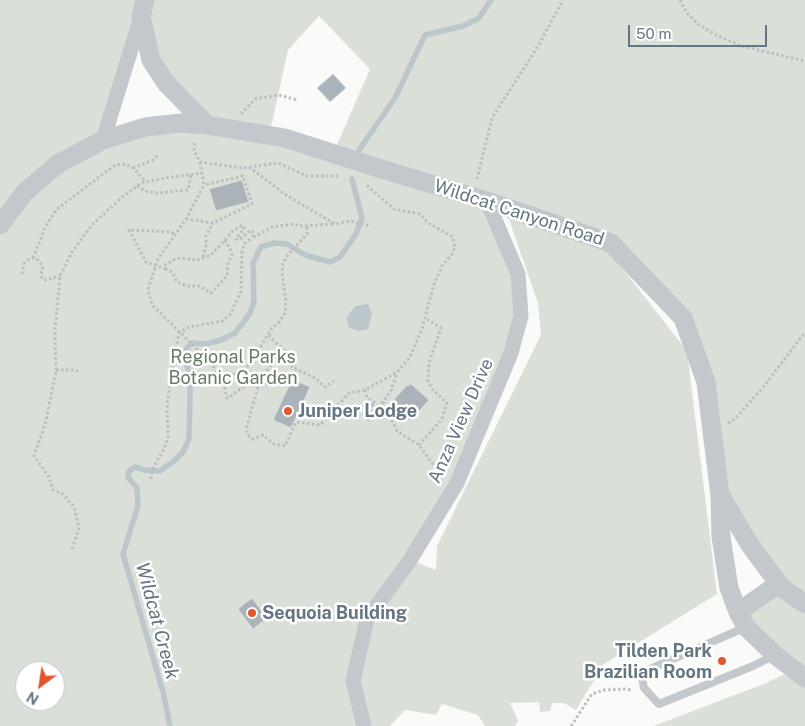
<!DOCTYPE html>
<html>
<head>
<meta charset="utf-8">
<style>
  body { margin:0 }
  #map { position:relative; width:805px; height:726px; overflow:hidden; background:#fafaf8; font-family:"Public Sans",sans-serif }
  canvas { display:block }
  .north { position:absolute; left:15px; top:661px; width:50px; height:50px; box-sizing:border-box; background:#fff; border:1px solid #c1c8cd; border-radius:50%; rotate:211deg; font-size:14px; font-weight:700; line-height:20px; text-align:center; color:#657683 }
  .north::after { content:''; display:block; margin:auto; width:18px; height:22px; background:#e4572e; clip-path:polygon(50% 0,100% 100%,50% 72%,0 100%) }
  .scale { position:absolute; left:628px; top:25px; width:139px; height:22px; box-sizing:border-box; border:2px solid #657683; border-top:0; padding-left:6px; font-size:15px; line-height:18px; white-space:nowrap; color:#657683; -webkit-text-stroke:4px #fff; paint-order:stroke }
</style>
</head>
<body>
<div id="map">
<canvas width="805" height="726"></canvas>
<div class="north">N</div>
<div class="scale">50 m</div>
</div>
<script>
const ctx = document.querySelector('canvas').getContext('2d');
ctx.lineJoin = 'round';
function fillPath(path, color) {
  ctx.fillStyle = color;
  ctx.fill(path, 'evenodd');
}
function toPath(rows) {
  const path = new Path2D();
  for (const r of rows) {
    path.moveTo(r[0], r[1]);
    for (let i = 2; i < r.length; i += 2) path.lineTo(r[i], r[i + 1]);
  }
  return path;
}
function stroke(path, color, width, dash) {
  ctx.strokeStyle = color;
  ctx.lineWidth = width;
  ctx.lineCap = dash ? 'butt' : 'round';
  ctx.setLineDash(dash || []);
  ctx.stroke(path);
}
function label(font, color, halo, rows, align = 'center') {
  ctx.font = font + ' "Public Sans",sans-serif';
  ctx.lineWidth = 5;
  ctx.setLineDash([]);
  ctx.textBaseline = 'middle';
  ctx.strokeStyle = halo;
  ctx.fillStyle = color;
  for (const [text, x, y, turn = 0] of rows) {
    ctx.save();
    ctx.translate(x, y);
    ctx.rotate((+turn || 0) * Math.PI / 180);
    ctx.textAlign = isNaN(turn) ? turn : align;
    if (halo) ctx.strokeText(text, 0, 0);
    ctx.fillText(text, 0, 0);
    ctx.restore();
  }
}
fillPath(toPath([
  [0,0,805,0,805,726,654,726,766,683,793,670,738,612,780,587,720,495,713,432,683,318,611,254,687,351,717,594,604,664,576,710,564,703,552,703,550,711,540,712,539,702,510,703,518,721,515,726,485,726,478,715,442,704,436,715,405,710,390,726,0,726],
  [319,16,370,69,333,154,269,136,288,50],
  [141,19,166,83,197,125,103,140],
  [488,201,506,207,513,231,538,303,541,335,437,546,436,570,410,560,457,483,521,316,518,274],
  [25,671,55,671,55,701,25,701]
]), '#dadfd7');
fillPath(toPath([
  [368,304,372,314,368,329,358,331,348,327,347,317,355,306]
]), '#bbc7cb');
stroke(toPath([
  [359,150,395,98,425,35,463,26,479,18,491,0],
  [170,726,163,692,123,554,138,506,137,488,128,477,129,471,135,467,145,470,160,471,174,461,183,452,189,439,190,400,190,381,185,355,187,348,192,343,206,344,221,340,235,333,243,323,250,313,254,302,253,263,261,247,274,243,287,244,305,255,330,262,340,257,356,234,362,218,352,179]
]), '#bbc7cb', 5.5);
const building = toPath([
  [333,74,346,88,330,102,317,88,333,74],
  [242,180,249,202,216,211,209,189,242,180],
  [292,379,310,387,291,428,273,420,292,379],
  [411,384,429,400,410,421,398,410,400,408,392,402,407,385,408,386,411,384],
  [252,598,267,618,253,629,238,609,252,598]
]);
fillPath(building, '#aab3b9');
stroke(building, '#dcdcda', 1);
stroke(toPath([
  [680,0,687,13,698,24,716,35,741,46,805,61],
  [241,114,255,99,279,95,297,100],
  [195,143,194,150,200,162,243,168,278,163,307,176,339,176],
  [200,162,204,185,186,219,158,259,148,289,152,305,211,363,219,375,221,384,225,387,226,397,228,398,246,385,258,387,266,385,268,381,266,377,267,371,282,348,293,356,292,367,315,378,325,387,334,381],
  [249,167,286,195,335,224,350,221,371,226],
  [133,168,153,160,158,155],
  [477,179,492,118,538,46,563,0],
  [137,186,145,191,157,193,188,190,191,175],
  [186,219,213,223,252,204,243,176,204,185],
  [225,240,230,249,232,255,228,263,227,276,211,293,200,286,187,286,177,282,172,272,166,269,165,265,173,260,180,258,197,260,211,255,233,231,241,226,244,226,244,229,238,236,236,239,239,240,251,230,254,234,252,238,272,227,293,224,302,226,335,224],
  [203,257,206,245,206,236,213,223],
  [33,258,45,228,56,210,108,170,116,165,125,164,133,168,146,182],
  [166,269,146,262,129,230,171,232,175,235],
  [22,274,24,264,28,260,33,258,38,260,43,266,41,275,42,279,46,280,60,276],
  [269,335,272,339,282,348],
  [56,370,71,370,78,371],
  [223,384,226,379,254,362,256,354,272,328,279,322,285,313,286,302,282,273,283,263,287,256,307,234,307,226],
  [258,387,246,429,248,435,253,439,263,435,274,444,285,446,296,422,320,425,349,393,365,390,397,372,410,357,422,329,433,287,442,266,452,254,455,247,453,237,428,223,420,214,394,209,366,185],
  [365,390,367,398,378,405,383,402,391,391,397,373],
  [383,402,397,431,419,445,443,478],
  [368,421,373,403],
  [728,423,735,419,765,385,805,332],
  [419,445,442,419,447,403,432,389,428,381,429,363,441,328,425,318],
  [151,479,153,468,164,449,168,437,167,408,170,380,179,333,189,327,222,321,230,315,241,291,242,251,245,243,252,238],
  [72,549,79,528,74,507,63,494,53,490,49,477,34,456,46,421,56,370,55,332,60,276,72,252,91,226,120,199,137,186,141,183,165,178,202,173],
  [571,726,592,694,604,690,625,689,631,690]
]), '#bbbfc2', 3, [2.5, 2.5]);
stroke(toPath([
  [746,627,641,673,644,688,659,704,753,666,775,655]
]), '#c3c8cc', 8);
stroke(toPath([
  [103,140,141,17],
  [364,726,353,681,367,619,410,560,457,483,511,353,521,316,518,274,487,201]
]), '#c3c8cc', 15);
stroke(toPath([
  [145,0,141,17,151,60,166,83,207,125],
  [0,225,25,192,58,164,103,140,145,127,181,123,207,125,285,138,375,167,487,201,611,243,683,318,706,382,720,495,721,537,729,588,738,612,746,627,775,655,805,678],
  [721,496,750,545,781,587,805,604],
  [738,612,771,589,781,587]
]), '#c3c8cc', 19);
for (const [x, y, r, color] of [
  [288,411,5,"#e4572e"],
  [252,613,5,"#e4572e"],
  [722,661,5,"#e4572e"]
]) {
  const dot = new Path2D();
  dot.arc(x, y, r, 0, 2 * Math.PI);
  ctx.fillStyle = color;
  ctx.fill(dot);
  stroke(dot, '#fff', 2);
}
label('18px', '#657683', '#fff', [
  ["Wildcat Canyon Road",519,213,18],
  ["Anza View Drive",461,421,-66]
]);
label('18px', '#687a64', '#fff', [
  ["Regional Parks",233,357],
  ["Botanic Garden",233,378]
]);
label('bold 18px', '#657683', '#fff', [
  ["Juniper Lodge",298,411],
  ["Sequoia Building",262,613],
  ["Tilden Park",712,651,"right"],
  ["Brazilian Room",712,672,"right"]
], 'left');
label('italic 19px', '#60757c', '#fff', [
  ["Wildcat Creek",157,621,75]
]);
</script>
</body>
</html>
